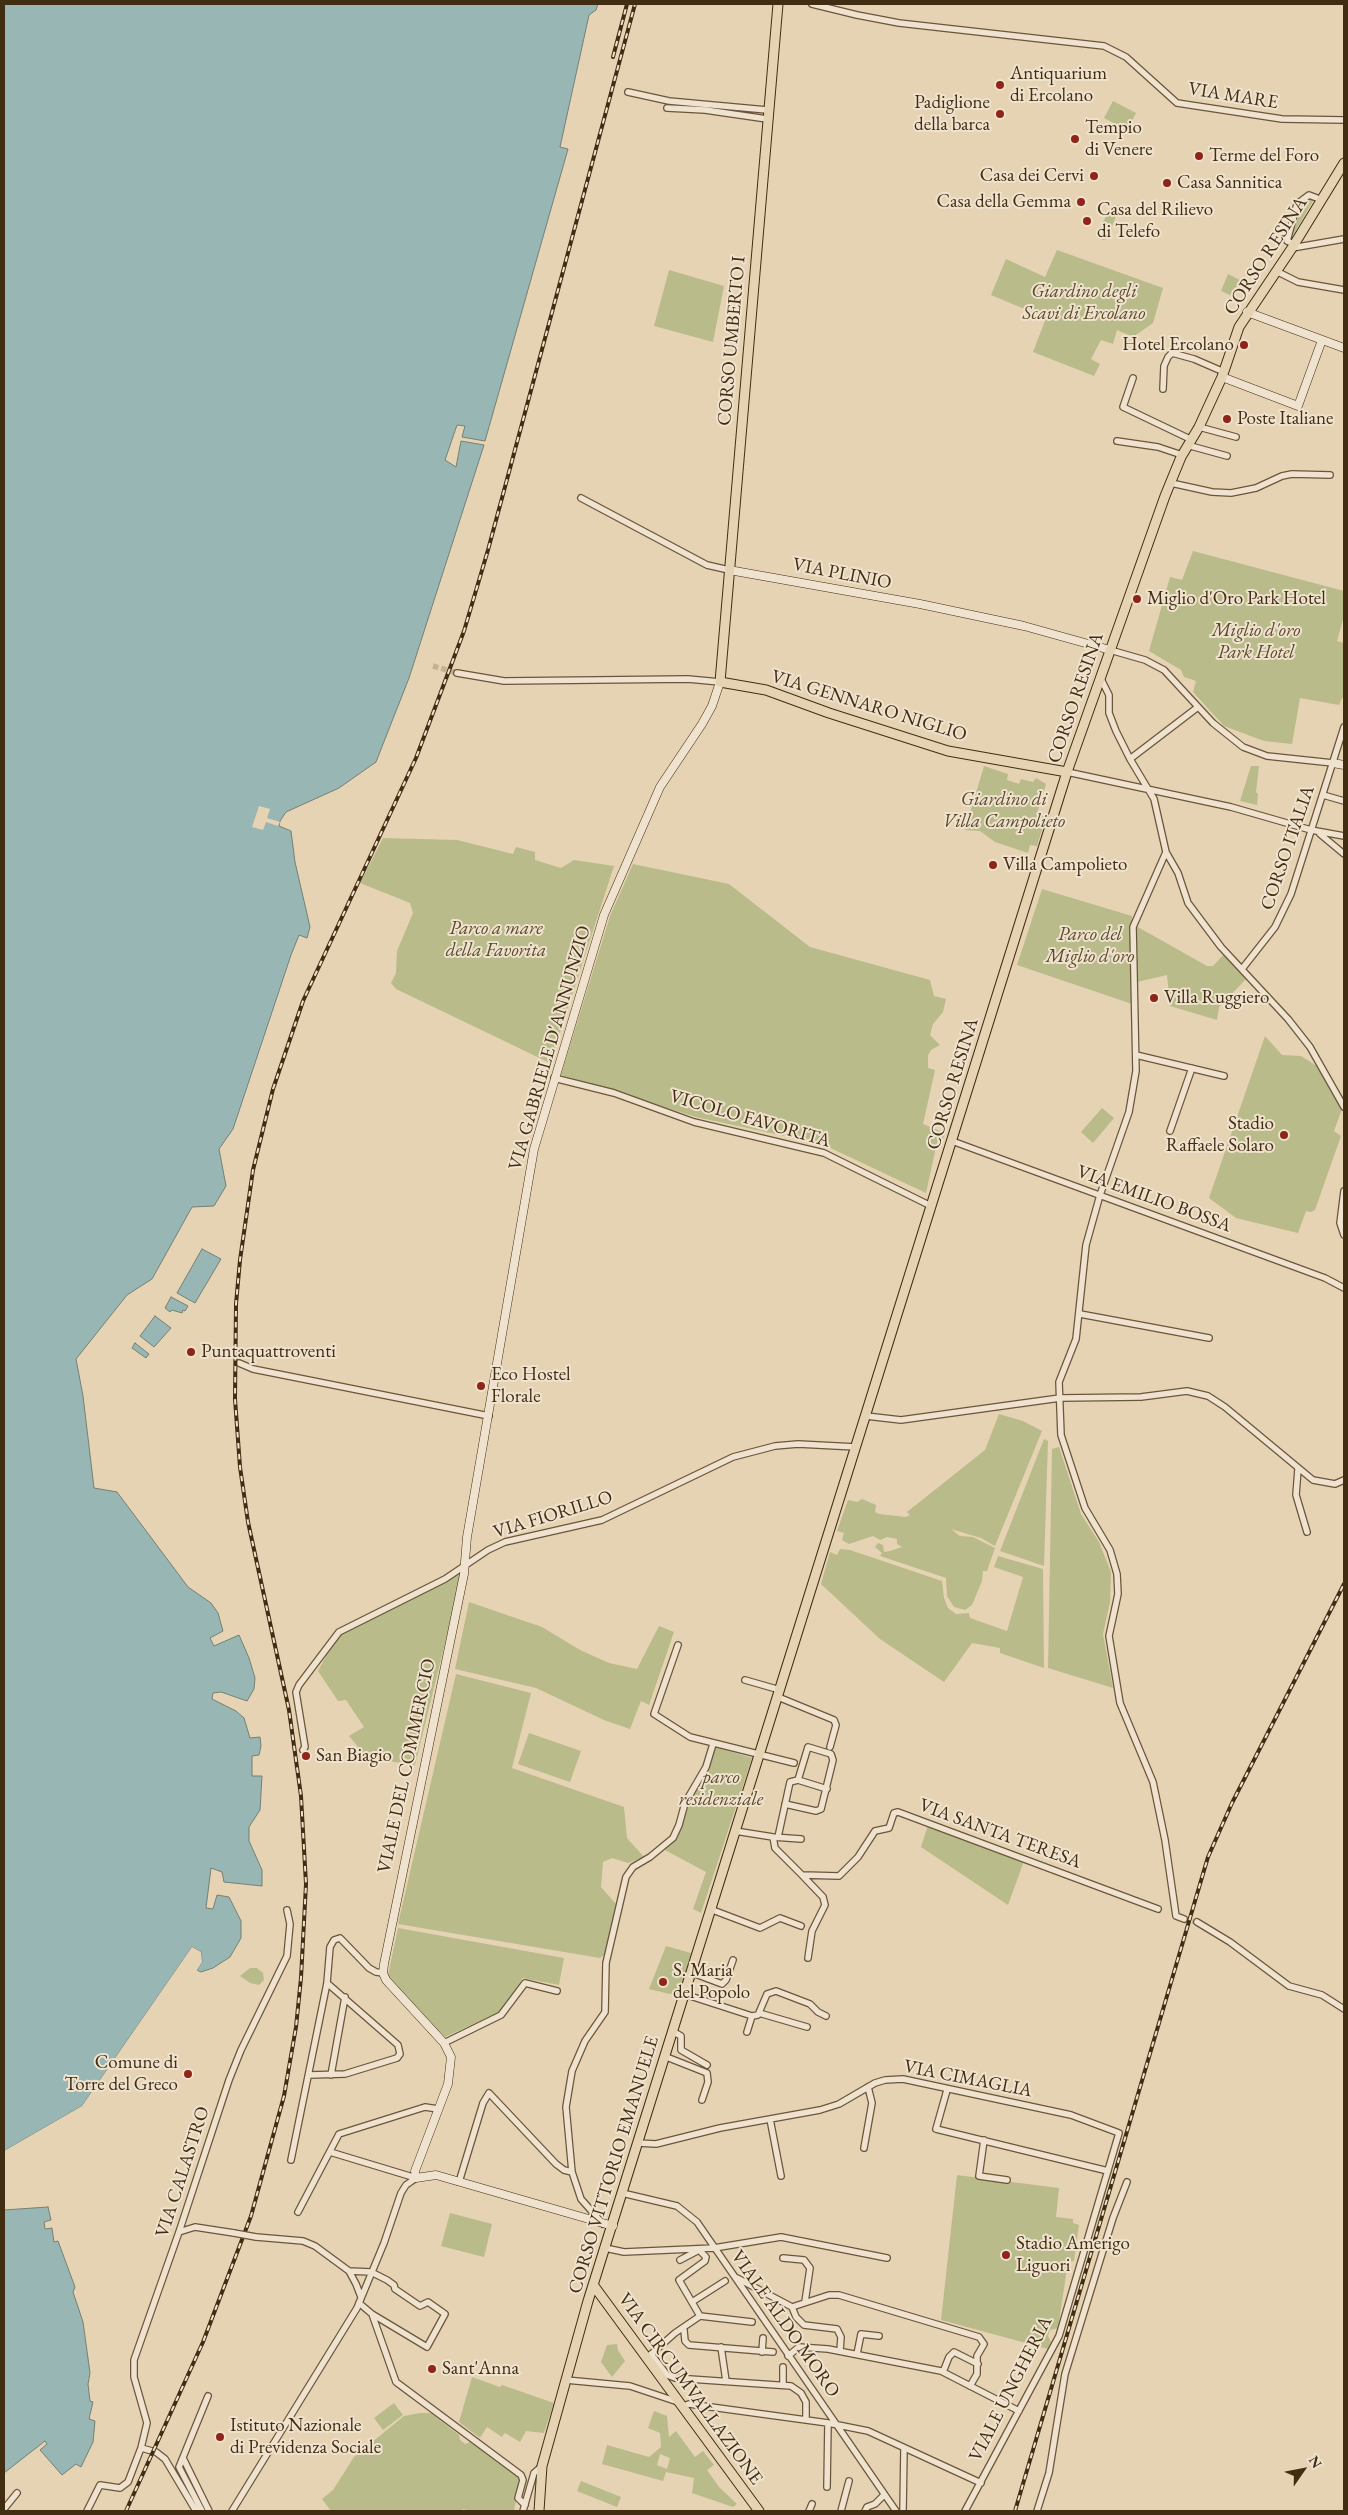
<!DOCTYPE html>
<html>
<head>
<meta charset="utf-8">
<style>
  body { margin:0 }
  #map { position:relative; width:1348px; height:2515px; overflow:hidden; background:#e6d3b3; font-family:"EB Garamond",serif }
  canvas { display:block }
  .frame { position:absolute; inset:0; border:5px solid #412d11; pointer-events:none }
  .north { position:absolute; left:1278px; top:2445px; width:50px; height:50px; -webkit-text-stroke:4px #efe2ce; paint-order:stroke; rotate:57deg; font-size:14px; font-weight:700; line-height:20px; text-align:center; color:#412d11 }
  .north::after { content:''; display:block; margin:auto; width:18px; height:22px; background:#412d11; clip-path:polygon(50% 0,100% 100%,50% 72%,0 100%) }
</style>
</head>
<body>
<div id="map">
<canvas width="1348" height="2515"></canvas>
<div class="frame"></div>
<div class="north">N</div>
</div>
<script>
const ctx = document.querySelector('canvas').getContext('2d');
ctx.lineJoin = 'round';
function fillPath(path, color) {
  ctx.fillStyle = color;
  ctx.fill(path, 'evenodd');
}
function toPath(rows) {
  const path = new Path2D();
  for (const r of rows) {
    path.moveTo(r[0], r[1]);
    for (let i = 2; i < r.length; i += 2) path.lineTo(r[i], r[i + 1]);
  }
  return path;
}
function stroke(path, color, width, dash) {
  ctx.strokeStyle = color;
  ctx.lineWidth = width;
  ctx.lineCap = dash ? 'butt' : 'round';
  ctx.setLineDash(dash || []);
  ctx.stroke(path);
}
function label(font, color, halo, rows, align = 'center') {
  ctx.font = font + ' "EB Garamond",serif';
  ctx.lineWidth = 4;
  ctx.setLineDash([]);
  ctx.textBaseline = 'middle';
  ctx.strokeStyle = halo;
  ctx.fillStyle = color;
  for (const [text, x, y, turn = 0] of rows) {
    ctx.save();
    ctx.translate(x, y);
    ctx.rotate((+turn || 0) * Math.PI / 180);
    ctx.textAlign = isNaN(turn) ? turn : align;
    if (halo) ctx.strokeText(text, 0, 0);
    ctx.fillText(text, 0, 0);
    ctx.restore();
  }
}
fillPath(toPath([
  [1113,101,1136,113,1127,130,1104,118],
  [1310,196,1314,199,1293,235,1289,234,1297,211],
  [1117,205,1120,206,1107,239,1102,240,1102,224,1111,207,1115,209],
  [1057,250,1163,288,1153,323,1133,337,1117,330,1113,344,1101,340,1091,359,1100,364,1094,376,1033,352,1046,318,991,295,1006,259,1045,277],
  [669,270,724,286,713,342,654,326],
  [1228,274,1240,280,1236,293,1232,296,1221,291],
  [1193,551,1344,591,1344,616,1337,641,1344,643,1344,699,1342,698,1339,705,1300,698,1292,744,1264,741,1224,726,1193,692,1196,681,1184,677,1181,670,1149,651,1170,577,1182,580],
  [984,766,1008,774,1007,780,1019,784,1021,779,1033,782,1036,778,1046,784,1037,814,1046,817,1037,846,1030,845,1028,853,995,842,980,831,965,830],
  [1251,766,1259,766,1256,792,1258,794,1257,805,1240,801],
  [383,838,457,840,513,854,516,847,535,852,535,860,561,868,574,860,614,866,550,1063,396,989,391,983,396,973,397,951,413,913,410,903,360,883],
  [633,864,729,884,810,947,930,980,934,996,946,999,943,1012,933,1024,930,1035,940,1045,931,1050,928,1055,928,1068,935,1070,923,1124,945,1133,943,1139,938,1138,926,1193,822,1144,696,1117,561,1075,610,916],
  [1042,889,1132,916,1131,940,1135,1005,1017,965],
  [1136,926,1207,966,1213,966,1226,952,1248,977,1219,1007,1217,1020,1170,1006,1167,975,1137,982],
  [1265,1036,1282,1055,1301,1056,1320,1068,1342,1109,1334,1131,1341,1136,1315,1210,1311,1212,1306,1211,1298,1233,1236,1218,1209,1198],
  [1102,1108,1114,1118,1093,1143,1081,1132],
  [999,1414,1023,1421,1042,1431,995,1546,981,1538,951,1529,960,1536,973,1537,995,1548,987,1571,983,1571,982,1581,972,1605,965,1610,954,1607,947,1596,946,1578,880,1556,882,1553,875,1547,878,1543,883,1545,884,1552,890,1551,902,1547,897,1544,897,1539,887,1537,880,1540,873,1536,849,1544,842,1540,844,1533,837,1531,848,1500,857,1502,862,1499,876,1505,875,1512,879,1514,906,1517,910,1515,907,1512,985,1450],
  [1044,1439,1048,1441,1044,1566,1000,1551],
  [1059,1447,1081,1514,1099,1542,1111,1572,1110,1602,1103,1634,1113,1688,1048,1668,1052,1449],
  [840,1549,850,1550,942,1581,944,1598,948,1608,956,1614,969,1613,970,1618,1007,1631,1023,1577,994,1567,998,1556,1043,1569,1044,1668,1000,1653,1000,1648,972,1643,944,1682,880,1639,821,1584,830,1552,837,1555],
  [464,1566,415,1765,367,1758,349,1736,364,1727,346,1700,338,1701,318,1671,339,1632],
  [469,1602,542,1627,580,1650,609,1663,637,1669,659,1626,674,1632,649,1705,641,1701,630,1729,604,1720,536,1688,455,1669],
  [456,1674,531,1693,512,1768,624,1807,627,1838,644,1857,628,1863,612,1858,603,1862,601,1887,616,1904,604,1955,600,1958,398,1924],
  [529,1733,581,1751,570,1782,518,1764],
  [716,1747,752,1758,701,1913,693,1909,706,1872,665,1850,675,1838,686,1804,709,1768],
  [928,1825,1024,1861,1008,1905,921,1847],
  [398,1928,564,1958,559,1985,523,1978,501,2011,445,2037,393,1984,388,1975],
  [666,1946,691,1953,678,1996,649,1989],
  [250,1968,257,1968,263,1973,264,1980,259,1985,250,1983,240,1976],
  [957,2175,1059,2188,1056,2217,1073,2219,1073,2223,1079,2225,1074,2261,1068,2262,1058,2328,1050,2330,1048,2336,1051,2342,1048,2349,941,2320],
  [450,2213,492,2224,484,2257,441,2246],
  [617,2344,618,2350,625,2361,612,2377,601,2362,607,2345],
  [472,2377,500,2387,502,2385,554,2403,544,2433,526,2431,520,2442,505,2433,502,2437,487,2427,480,2438,459,2422],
  [394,2403,403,2415,383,2430,374,2418],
  [654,2411,667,2416,669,2437,676,2431,695,2457,703,2451,714,2465,707,2470,719,2487,737,2504,733,2507,692,2493,694,2478,666,2472,663,2481,602,2464,607,2445,649,2457,661,2447,660,2433,648,2428],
  [660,2454,670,2458,667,2469,657,2465],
  [420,2413,431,2413,459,2435,460,2440,465,2444,470,2442,518,2476,520,2480,514,2511,470,2511,463,2509,462,2511,331,2511,322,2499,333,2490,354,2457,404,2416],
  [581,2481,621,2497,617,2507,577,2491]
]), '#b9bb8a');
const water = toPath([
  [4,4,598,4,596,10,589,15,560,147,568,149,485,441,462,437,465,426,457,425,445,460,456,467,461,441,484,445,409,678,376,762,339,788,286,812,280,821,279,826,291,831,295,862,310,927,307,938,299,935,291,955,233,1129,219,1149,226,1186,214,1206,192,1207,152,1279,127,1295,76,1359,83,1396,94,1488,117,1492,188,1587,211,1603,218,1613,223,1631,210,1638,214,1646,239,1635,249,1658,255,1678,254,1689,247,1701,221,1692,213,1693,212,1699,236,1711,244,1718,250,1738,260,1737,261,1746,259,1755,252,1756,252,1776,262,1776,260,1810,249,1827,249,1841,262,1870,262,1886,224,1882,222,1872,211,1868,206,1908,213,1909,217,1895,229,1897,241,1921,241,1938,230,1957,213,1968,201,1972,197,1970,202,1962,201,1952,192,1947,82,2106,4,2151,4,4],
  [202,1249,221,1259,195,1303,177,1293,202,1249],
  [171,1297,188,1306,185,1311,183,1310,182,1313,172,1310,170,1312,165,1308,171,1297],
  [155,1316,171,1328,154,1347,140,1336,155,1316],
  [135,1343,149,1354,146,1358,132,1348,135,1343],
  [48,2207,51,2220,44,2222,45,2229,52,2228,54,2242,58,2241,75,2287,73,2292,83,2322,90,2373,88,2384,90,2401,93,2402,89,2419,95,2421,93,2442,81,2467,76,2464,62,2475,40,2450,47,2444,45,2441,4,2473,4,2210,48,2207]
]);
fillPath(water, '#98b6b4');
stroke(water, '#757f73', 1);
fillPath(toPath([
  [259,806,270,809,267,818,280,822,278,826,266,822,263,830,252,827],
  [192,1947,201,1952,202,1962,197,1970,195,1972,199,1961,199,1954,193,1950,83,2108,4,2154,4,2151,82,2106]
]), '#e6d3b3');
stroke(toPath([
  [433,666,457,673],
  [1184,1919,1197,1922]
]), '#c5b293', 5.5, [5.5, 3]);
const street = toPath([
  [812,4,857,15,899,23,1104,46,1126,57,1177,103,1282,119,1344,120],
  [628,92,669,101,767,110],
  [667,108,705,110,767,119],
  [1294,244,1287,241,1297,204,1309,195,1322,200],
  [1292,248,1344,239],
  [1276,271,1298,282,1344,290],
  [1133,378,1123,407,1190,439],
  [1163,389,1164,366,1168,357,1172,353,1194,359,1224,372],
  [1199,427,1236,437],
  [1117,441,1158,447,1182,455],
  [1187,445,1227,456],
  [1171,483,1212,492,1231,493,1256,488,1282,476,1292,474,1330,475],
  [581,498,707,565,729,570],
  [1110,650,1145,660,1164,670,1213,723,1243,747,1267,756,1333,763],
  [457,673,504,681,688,679,720,682],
  [1101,679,1109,695,1109,713,1116,731,1130,759,1154,799,1166,852,1133,927,1136,1071,1129,1112,1100,1195,1086,1245,1076,1339,1059,1382,1061,1435,1085,1508,1110,1550,1117,1574,1118,1594,1109,1636,1120,1703,1153,1782,1165,1840,1176,1916,1184,1919],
  [1130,759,1198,707],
  [1067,772,1231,807,1311,830,1344,836],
  [1323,795,1344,801],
  [1320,834,1344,854],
  [1166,852,1178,873,1188,903,1221,947,1288,1019,1310,1047,1344,1107],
  [1242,969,1275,927,1291,894,1344,727],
  [1136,1055,1224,1076],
  [554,1078,614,1093,694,1122,824,1153,931,1206],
  [1170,1131,1192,1068],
  [952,1141,1325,1278,1344,1288],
  [1344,1191,1340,1223,1344,1235],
  [1080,1314,1209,1338],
  [239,1363,253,1369,489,1416],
  [866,1416,901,1420,1060,1398,1141,1397,1187,1391,1208,1396,1225,1407,1313,1480,1335,1484,1344,1480],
  [1298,1469,1296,1495,1307,1532],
  [678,1645,654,1714,690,1737,794,1763],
  [745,1680,780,1690],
  [778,1697,834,1720,836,1725,830,1747],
  [303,1750,305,1747,296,1692,299,1685,339,1632,445,1579,488,1550,505,1542,602,1520,733,1457,775,1446,798,1444,856,1447],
  [785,1804,816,1811,821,1809,833,1760,831,1754,808,1747,798,1780],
  [735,1831,773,1837,801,1839],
  [773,1837,775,1848,802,1875,839,1876,858,1857,875,1831,889,1828,894,1813,898,1812,1158,1909],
  [778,1837,790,1782,798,1780,827,1789],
  [802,1875,823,1897,825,1905,812,1931,808,1958],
  [710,1909,760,1928,780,1918,801,1926],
  [1197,1922,1230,1942,1289,1986,1322,1995,1344,2009],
  [690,1972,722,1984,726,1980,733,1960],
  [684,1994,752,2016,758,2015,767,1994,776,1991,810,2004,818,2012,826,2016],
  [759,2013,807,2027],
  [672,2031,681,2036,681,2050,707,2065],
  [747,2032,752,2016],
  [444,2043,501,2015,525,1983,557,1991],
  [664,2056,707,2073,708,2082,702,2100],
  [309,2075,345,2074,397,2058,400,2054,398,2045,390,2038,327,1983],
  [331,2075,345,1997],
  [947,2090,936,2129,1108,2171],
  [770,2119,781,2176],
  [984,2140,979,2176,1007,2180],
  [638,2143,656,2144,720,2128,820,2110,839,2104,875,2083,885,2080,903,2079,1071,2115,1119,2133,1059,2336,965,2511],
  [864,2148,872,2103,868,2087],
  [330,2152,416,2178],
  [291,2160,327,1983,330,1947,334,1940,340,1938,369,1968,376,1972,383,1973],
  [459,2182,483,2103,489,2093,556,2164,564,2170,572,2172],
  [622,2193,677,2206,697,2222,896,2511],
  [298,2212,339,2134,425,2107,438,2109],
  [603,2224,581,2199,572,2172,566,2107,572,2071,585,2041,605,2012,606,1963,626,1877,633,1867,650,1857,673,1838,679,1825,685,1803,706,1767,713,1744],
  [179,2232,195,2227,234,2233],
  [256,2237,303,2241,315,2246,349,2271,356,2284,361,2297],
  [605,2248,624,2252,714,2248,781,2237,887,2258],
  [783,2258,804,2260,810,2268,805,2302],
  [680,2260,699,2250,706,2257,705,2261,679,2280,700,2316],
  [349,2271,371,2272],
  [737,2278,792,2307,829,2295,839,2295,979,2337,984,2344,977,2356,977,2374,970,2386],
  [692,2302,725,2281],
  [359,2303,372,2314,427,2347,445,2314,428,2302,420,2306,395,2289,394,2285,387,2280,371,2272],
  [792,2307,796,2317,804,2325,837,2329,841,2337,840,2351],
  [372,2314,396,2382,521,2475,523,2480,518,2498,525,2505],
  [684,2330,685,2341,689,2345,773,2352],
  [721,2347,726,2381],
  [762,2352,763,2338],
  [651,2354,667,2375,675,2378,791,2386,801,2393,806,2402,806,2420],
  [857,2354,861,2334,879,2336],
  [649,2356,675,2333,700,2316,752,2322],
  [788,2356,799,2347,828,2349,941,2371,1019,2411],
  [783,2367,783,2385],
  [943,2372,949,2357,954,2352,978,2364],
  [566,2380,630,2386,678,2402],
  [683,2406,689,2404,828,2423,868,2431,981,2483],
  [141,2448,156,2452,165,2459,196,2511],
  [183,2458,209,2511],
  [827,2487,828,2423],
  [4,2509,17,2493],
  [87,2511,100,2485,120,2488,128,2482,141,2448,147,2423,134,2377,134,2360,179,2232,229,2080,241,2050,287,1956,290,1924,287,1910],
  [202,2511,179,2467,208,2396],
  [232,2511,357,2308,384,2243,401,2193,406,2185,416,2178],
  [523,2511,534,2473,542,2466],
  [809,2511,812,2504],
  [841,2511,849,2481],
  [865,2511,867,2507,875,2504,884,2495],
  [903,2511,904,2448],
  [1037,2511,1049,2473,1065,2374,1113,2218,1127,2182]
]);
const secondary = toPath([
  [1247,312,1344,348],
  [1222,377,1298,406,1322,340],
  [729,570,920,604,1024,626,1110,650],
  [1333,763,1344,765],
  [613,2226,436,2175,416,2178,415,2171,448,2084,451,2057,444,2043,386,1980,383,1973,384,1964,464,1574,467,1537,534,1149,604,915,660,787,702,724,712,706,720,682]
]);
const primary = toPath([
  [778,4,720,682,766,690,829,713,948,751,1067,772],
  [594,2286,759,2511],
  [539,2511,542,2466,588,2301,1067,772,1165,496,1181,457,1199,427,1222,377,1239,327,1292,248,1344,163]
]);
stroke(street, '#6a563a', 8);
stroke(secondary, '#412d11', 9);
stroke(primary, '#412d11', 11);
stroke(street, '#efe2ce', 5.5);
stroke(secondary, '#efe2ce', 8);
stroke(primary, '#e6d3b3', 9);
const rail = toPath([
  [613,57,627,4],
  [126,2511,203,2342,251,2216,284,2096,296,2027,301,1978,306,1884,301,1796,289,1710,248,1522,240,1467,235,1399,236,1304,240,1260,253,1170,273,1089,303,1001,416,758,464,631,488,550,635,4],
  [1015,2511,1208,1857,1232,1803,1344,1584]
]);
stroke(rail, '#412d11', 4);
stroke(rail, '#efe2ce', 2, [5.5]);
const streetBridge = toPath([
  [234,2233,256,2237]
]);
stroke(streetBridge, '#6a563a', 8, []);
stroke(streetBridge, '#efe2ce', 5.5);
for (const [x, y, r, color] of [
  [1000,85,5,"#8f2418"],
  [1000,114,5,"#8f2418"],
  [1075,139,5,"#8f2418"],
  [1199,156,5,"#8f2418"],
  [1094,176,5,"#8f2418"],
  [1167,183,5,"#8f2418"],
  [1081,202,5,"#8f2418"],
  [1087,221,5,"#8f2418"],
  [1244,345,5,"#8f2418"],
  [1227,419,5,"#8f2418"],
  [1137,599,5,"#8f2418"],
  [993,865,5,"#8f2418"],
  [1154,998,5,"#8f2418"],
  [1284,1135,5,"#8f2418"],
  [191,1352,5,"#8f2418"],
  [481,1386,5,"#8f2418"],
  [306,1756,5,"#8f2418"],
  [663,1982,5,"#8f2418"],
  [188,2074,5,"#8f2418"],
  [1006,2255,5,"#8f2418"],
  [432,2369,5,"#8f2418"],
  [220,2437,5,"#8f2418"]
]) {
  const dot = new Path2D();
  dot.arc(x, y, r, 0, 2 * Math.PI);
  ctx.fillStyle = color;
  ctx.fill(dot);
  stroke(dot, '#efe2ce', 2);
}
label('19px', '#412d11', '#efe2ce', [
  ["Antiquarium",1010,74],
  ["di Ercolano",1010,96],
  ["Padiglione",990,103,"right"],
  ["della barca",990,125,"right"],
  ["Tempio",1085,128],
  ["di Venere",1085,150],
  ["Terme del Foro",1209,156],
  ["Casa dei Cervi",1084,176,"right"],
  ["Casa Sannitica",1177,183],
  ["Casa della Gemma",1071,202,"right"],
  ["Casa del Rilievo",1097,210],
  ["di Telefo",1097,232],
  ["Hotel Ercolano",1234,345,"right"],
  ["Poste Italiane",1237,419],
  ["Miglio d'Oro Park Hotel",1147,599],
  ["Villa Campolieto",1003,865],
  ["Villa Ruggiero",1164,998],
  ["Stadio",1274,1124,"right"],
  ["Raffaele Solaro",1274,1146,"right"],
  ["Puntaquattroventi",201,1352],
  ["Eco Hostel",491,1375],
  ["Florale",491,1397],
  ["San Biagio",316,1756],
  ["S. Maria",673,1971],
  ["del Popolo",673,1993],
  ["Comune di",178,2063,"right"],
  ["Torre del Greco",178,2085,"right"],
  ["Stadio Amerigo",1016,2244],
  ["Liguori",1016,2266],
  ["Sant'Anna",442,2369],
  ["Istituto Nazionale",230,2426],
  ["di Previdenza Sociale",230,2448]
], 'left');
label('19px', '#412d11', '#efe2ce', [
  ["VIA MARE",1233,96,9],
  ["CORSO RESINA",1266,256,-57],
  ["CORSO UMBERTO I",732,341,-85],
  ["VIA PLINIO",842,574,11],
  ["CORSO RESINA",1076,698,-71],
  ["VIA GENNARO NIGLIO",869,706,17],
  ["CORSO ITALIA",1288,848,-71],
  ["VIA GABRIELE D'ANNUNZIO",550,1048,-74],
  ["CORSO RESINA",953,1084,-73],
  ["VICOLO FAVORITA",750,1119,16],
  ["VIA EMILIO BOSSA",1154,1199,20],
  ["VIA FIORILLO",553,1515,-17],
  ["VIALE DEL COMMERCIO",407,1766,-78],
  ["VIA SANTA TERESA",1000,1834,20],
  ["VIA CIMAGLIA",968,2079,11],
  ["CORSO VITTORIO EMANUELE",614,2165,-73],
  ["VIA CALASTRO",183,2172,-72],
  ["VIALE ALDO MORO",785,2324,55],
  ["VIA CIRCUMVALLAZIONE",690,2389,54],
  ["VIALE UNGHERIA",1011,2389,-63]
]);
label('italic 19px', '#594929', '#efe2ce', [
  ["Giardino degli",1084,292],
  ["Scavi di Ercolano",1084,314],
  ["Miglio d'oro",1256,631],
  ["Park Hotel",1256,653],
  ["Giardino di",1004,800],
  ["Villa Campolieto",1004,822],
  ["Parco a mare",496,929],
  ["della Favorita",496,951],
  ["Parco del",1090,935],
  ["Miglio d'oro",1090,957],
  ["parco",721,1778],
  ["residenziale",721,1800]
]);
</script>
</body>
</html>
